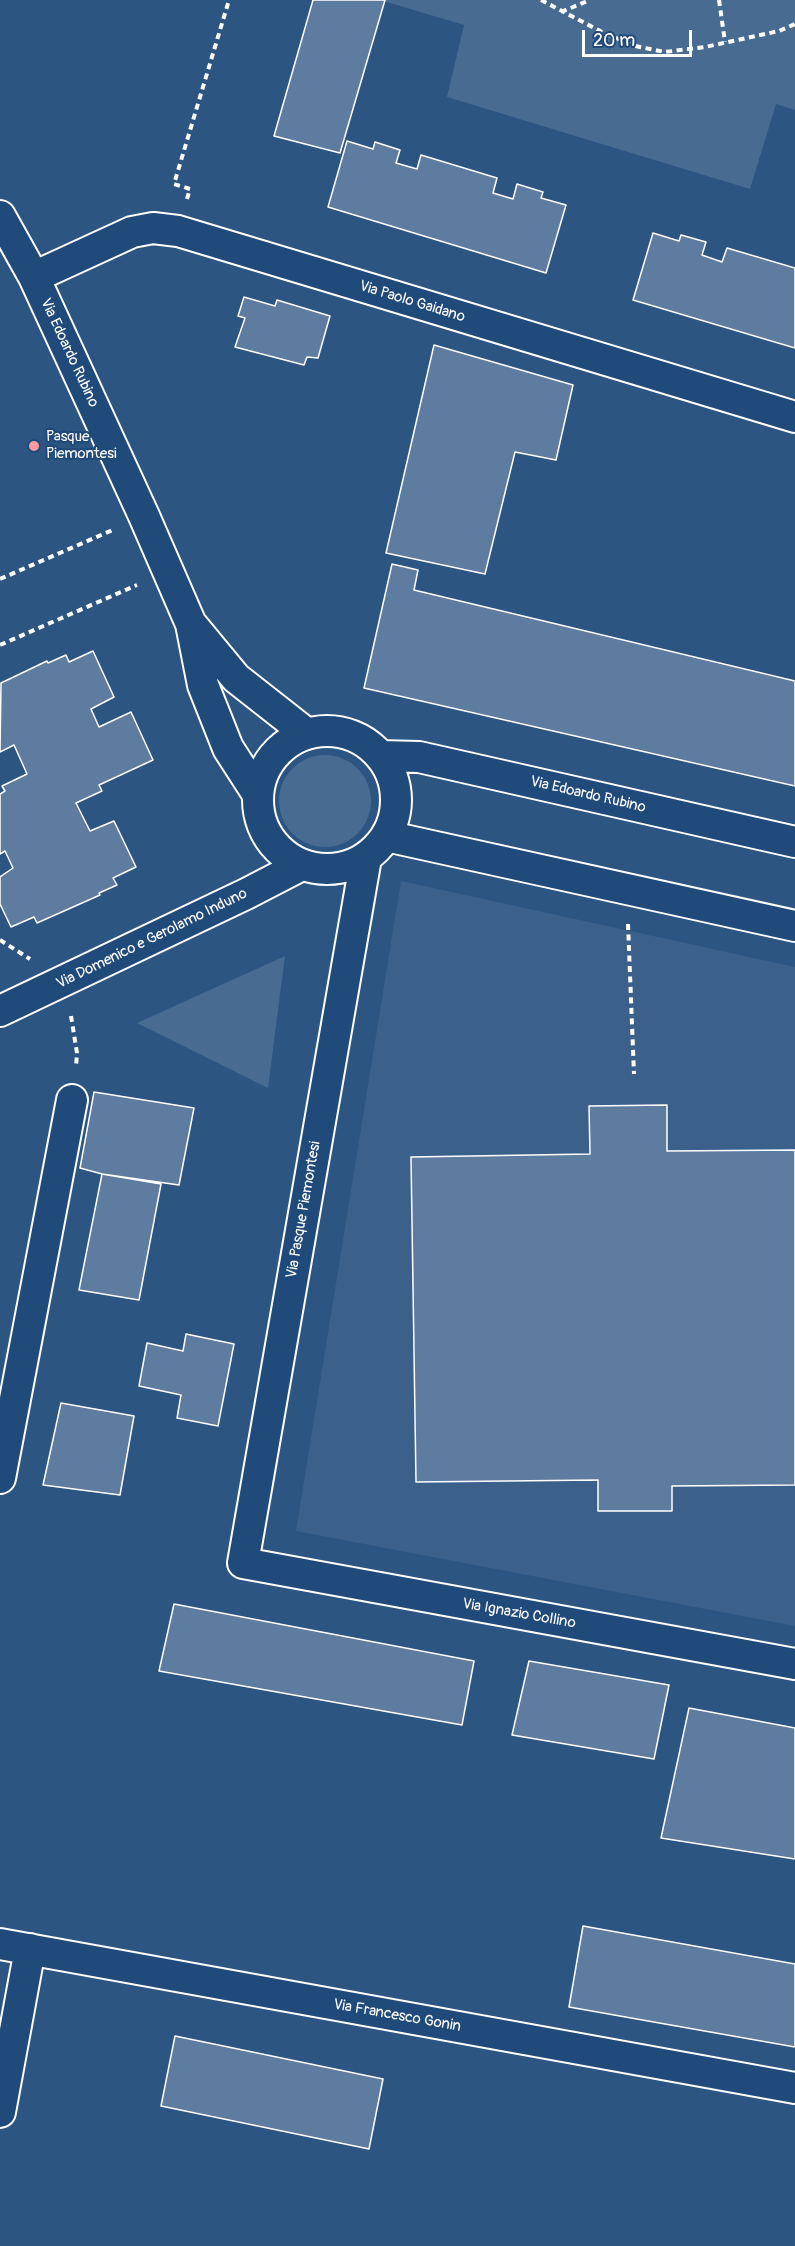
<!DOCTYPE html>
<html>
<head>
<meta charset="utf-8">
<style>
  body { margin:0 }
  #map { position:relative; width:795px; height:2246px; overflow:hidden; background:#2c5582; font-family:Pangolin,sans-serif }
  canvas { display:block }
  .scale { position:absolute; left:582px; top:30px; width:110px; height:27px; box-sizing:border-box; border:3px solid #fff; border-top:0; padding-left:8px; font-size:18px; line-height:21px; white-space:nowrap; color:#fff; -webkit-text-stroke:4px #1f4a7a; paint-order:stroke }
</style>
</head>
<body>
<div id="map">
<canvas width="795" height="2246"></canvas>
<div class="scale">20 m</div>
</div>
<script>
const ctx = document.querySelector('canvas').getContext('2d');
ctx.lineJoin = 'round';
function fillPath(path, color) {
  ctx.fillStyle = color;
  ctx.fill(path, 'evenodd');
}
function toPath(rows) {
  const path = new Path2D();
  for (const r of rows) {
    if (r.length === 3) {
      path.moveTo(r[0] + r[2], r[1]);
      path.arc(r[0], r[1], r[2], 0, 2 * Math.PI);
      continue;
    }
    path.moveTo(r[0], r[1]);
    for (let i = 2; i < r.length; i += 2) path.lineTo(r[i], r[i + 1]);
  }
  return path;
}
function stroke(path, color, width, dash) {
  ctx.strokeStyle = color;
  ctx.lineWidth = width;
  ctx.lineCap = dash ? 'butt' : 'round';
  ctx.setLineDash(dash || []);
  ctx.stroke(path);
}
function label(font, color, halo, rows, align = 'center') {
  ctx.font = font + ' Pangolin,sans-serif';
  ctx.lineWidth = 4.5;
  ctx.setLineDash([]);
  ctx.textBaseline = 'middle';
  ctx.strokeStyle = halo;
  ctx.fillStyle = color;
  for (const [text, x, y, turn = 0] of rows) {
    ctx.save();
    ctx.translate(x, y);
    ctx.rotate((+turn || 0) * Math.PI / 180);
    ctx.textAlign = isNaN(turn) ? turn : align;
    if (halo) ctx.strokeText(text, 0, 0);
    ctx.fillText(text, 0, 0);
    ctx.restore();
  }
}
fillPath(toPath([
  [401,881,795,967,795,1626,296,1531]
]), '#3b618b');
fillPath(toPath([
  [380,0,795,0,795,110,776,104,750,189,447,97,464,25],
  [325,801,46],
  [285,956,268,1088,137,1023]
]), '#486b92');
const building = toPath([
  [313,0,385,0,340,153,274,136,313,0],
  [347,141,373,149,375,142,400,150,396,163,417,169,421,155,497,178,493,193,513,199,517,184,543,192,541,198,566,205,546,273,328,207,347,141],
  [653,233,679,241,681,235,706,242,702,255,722,262,727,248,795,268,795,348,633,300,653,233],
  [244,297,275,306,277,300,330,316,318,358,307,357,304,365,235,347,245,318,238,316,244,297],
  [434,345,573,385,556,460,515,452,485,574,386,553,434,345],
  [392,564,418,570,414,590,795,681,795,786,364,688,392,564],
  [93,651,114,697,91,709,99,727,131,712,153,760,99,785,102,791,76,803,90,831,114,821,136,867,113,878,117,885,99,893,100,895,37,923,34,917,11,927,0,904,0,877,13,868,5,851,0,854,0,794,5,791,2,786,27,774,14,745,0,752,1,683,47,661,48,663,66,655,69,662,93,651],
  [94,1092,194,1108,179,1185,102,1174,80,1168,94,1092],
  [667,1105,667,1151,795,1150,795,1485,672,1486,672,1511,598,1511,598,1480,416,1482,411,1157,590,1154,589,1106,667,1105],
  [102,1174,161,1184,139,1300,79,1290,102,1174],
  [186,1334,234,1344,218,1426,177,1418,181,1395,139,1386,147,1343,183,1351,186,1334],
  [61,1403,134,1416,120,1495,43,1485,61,1403],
  [174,1604,474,1661,462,1725,159,1671,174,1604],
  [529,1661,669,1685,654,1759,512,1735,529,1661],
  [689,1708,795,1728,795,1859,661,1838,689,1708],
  [583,1926,795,1964,795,2047,569,2007,583,1926],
  [175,2036,383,2079,369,2149,161,2106,175,2036]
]);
fillPath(building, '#5e7c9f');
stroke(building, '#fff', 1.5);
const minor = toPath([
  [0,216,34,277,144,516,191,624,203,685,228,748,257,793],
  [34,277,132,232,153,228,178,231,795,417],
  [193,626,236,678,306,733],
  [327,800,69],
  [380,756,419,757,795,842],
  [386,836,795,926],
  [366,858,243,1563,795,1664],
  [0,1011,246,894,302,865],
  [0,1478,72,1100],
  [0,1944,795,2088],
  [0,2112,30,1949]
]);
stroke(minor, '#fff', 34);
stroke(toPath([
  [541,0,602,32,635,46,665,52,705,47,779,31,795,24],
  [719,0,725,42],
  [561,12,590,0],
  [187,199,190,189,174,184,229,0],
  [0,579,115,529],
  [0,645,137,585],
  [628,924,634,1074],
  [0,940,30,959],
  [71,1016,77,1053,76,1067]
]), '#fff', 4, [6, 4.5]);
stroke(minor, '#1f4a7a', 30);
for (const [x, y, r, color] of [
  [34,446,6,"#ff9aa2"]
]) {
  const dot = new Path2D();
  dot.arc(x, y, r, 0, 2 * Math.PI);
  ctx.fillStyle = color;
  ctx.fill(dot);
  stroke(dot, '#1f4a7a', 2);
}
label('15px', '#fff', '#1f4a7a', [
  ["Via Paolo Gaidano",412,302,17],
  ["Via Edoardo Rubino",69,353,65],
  ["Via Edoardo Rubino",588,795,13],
  ["Via Domenico e Gerolamo Induno",152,939,-26],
  ["Via Pasque Piemontesi",304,1210,-80],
  ["Via Ignazio Collino",519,1614,10],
  ["Via Francesco Gonin",397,2016,10]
]);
label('15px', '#fff', '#1f4a7a', [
  ["Pasque",46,437],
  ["Piemontesi",46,454]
], 'left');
</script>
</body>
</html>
